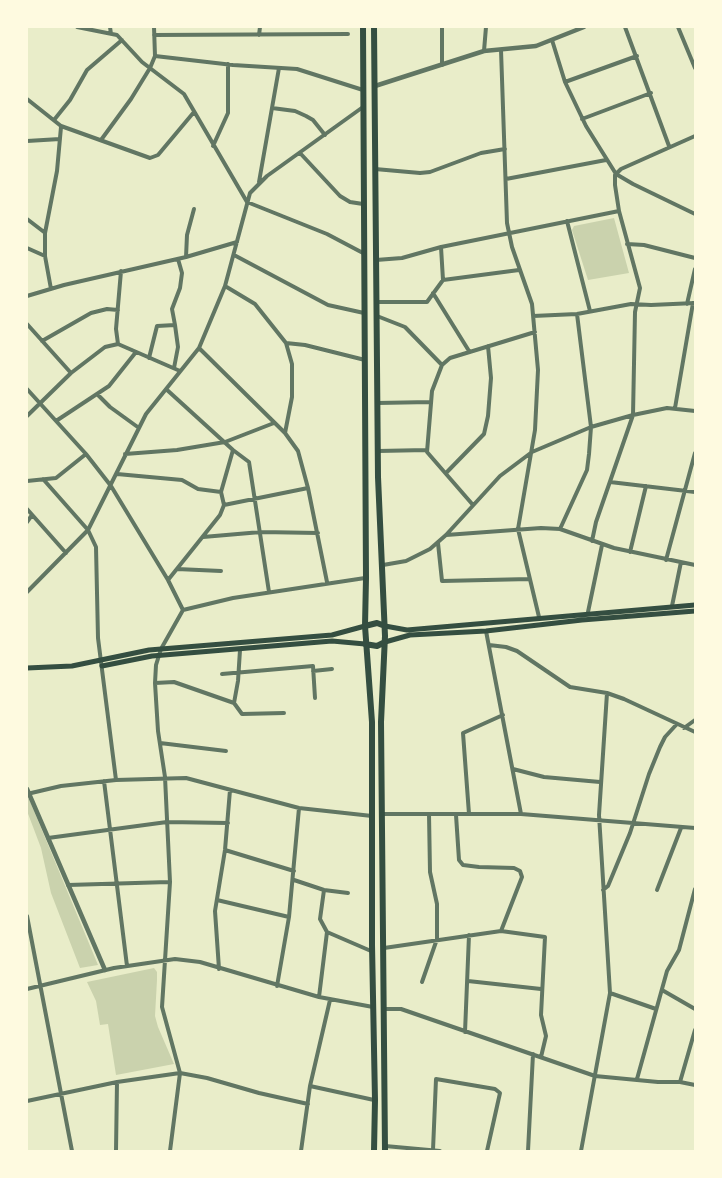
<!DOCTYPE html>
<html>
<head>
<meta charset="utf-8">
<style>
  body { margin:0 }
  #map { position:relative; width:722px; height:1178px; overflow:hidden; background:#e9edc9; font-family:Manrope,sans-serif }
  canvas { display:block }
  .frame { position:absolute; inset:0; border:28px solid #fefae0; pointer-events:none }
</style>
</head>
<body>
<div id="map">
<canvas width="722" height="1178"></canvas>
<div class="frame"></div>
</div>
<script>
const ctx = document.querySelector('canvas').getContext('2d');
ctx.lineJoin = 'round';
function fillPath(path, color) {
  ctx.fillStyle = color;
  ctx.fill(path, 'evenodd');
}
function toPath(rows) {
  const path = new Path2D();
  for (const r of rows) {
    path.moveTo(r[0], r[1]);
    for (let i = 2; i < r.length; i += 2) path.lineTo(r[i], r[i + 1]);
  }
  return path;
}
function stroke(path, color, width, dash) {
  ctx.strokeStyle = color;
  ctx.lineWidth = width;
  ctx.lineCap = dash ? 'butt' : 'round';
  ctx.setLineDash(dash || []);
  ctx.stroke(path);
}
fillPath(toPath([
  [614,218,629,273,588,280,572,230,574,226],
  [27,799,29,799,98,965,80,968,51,893,41,848,27,811],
  [154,968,157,972,157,980,155,1016,158,1027,174,1064,116,1075,108,1024,100,1025,96,1001,87,982]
]), '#cad2ad');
stroke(toPath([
  [77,27,117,35,142,62,184,94,247,202,327,234,363,253],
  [110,27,111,34],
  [442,27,442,65],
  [625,27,669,146],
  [678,27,695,68],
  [154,35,348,34],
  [259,35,260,27],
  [552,40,565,82,586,126,616,174,633,184,695,214],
  [501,50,507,223,512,247,532,304,538,370,535,430,518,529,539,617],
  [484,51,486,27],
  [155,56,233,65,297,69,363,90],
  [565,82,637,56],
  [27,99,61,126,150,158,158,155,194,112],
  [272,108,295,111,306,116,313,120,325,135],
  [582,119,651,93],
  [54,120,70,100,87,70,122,40],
  [101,140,131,99,150,68,155,56,154,27],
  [27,141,60,139],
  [213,146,228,113,228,64],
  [300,153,340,196,350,202,363,204],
  [375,169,420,173,430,172,481,153,505,149],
  [506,179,606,160],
  [259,182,279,68],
  [27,219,44,232],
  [567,221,590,311],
  [627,244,644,245,695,258],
  [441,247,443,280],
  [27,248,45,256],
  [234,255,328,305,364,313],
  [186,257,187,235,194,209],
  [376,260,402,258,441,247,619,211],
  [225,286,255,304,286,343,292,364,292,397,285,433],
  [51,289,45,256,45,233,57,171,61,127],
  [433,293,469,351],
  [27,296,64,285,186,257,237,242],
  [376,302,427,302,443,280,519,270],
  [687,304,695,269],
  [377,316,405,327,442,365],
  [533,316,577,314,631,304,651,305,695,303],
  [27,324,71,373],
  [42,341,91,313,107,309,118,310],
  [286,343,305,345,365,360],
  [118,344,116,329,121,271],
  [199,348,285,433,298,451,308,488,327,582],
  [149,358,157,326,175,325,172,309,180,288,182,273,178,259],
  [174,368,178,347,175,325],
  [27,389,86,454,111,486,168,580,183,610,161,649,156,665,155,683,158,731,165,777,170,882,162,1007,180,1073,170,1151],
  [166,389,233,450,249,462,269,592],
  [98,395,110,407,139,428],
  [377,403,431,402],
  [675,408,693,303],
  [27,416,71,373,105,347,118,344,180,371],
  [56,421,109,386,136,352],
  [378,451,427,450],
  [125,454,177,450,225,442,274,423],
  [446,473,484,434,488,416,491,378,488,346],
  [117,474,182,480,198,489,221,492,224,505,220,515,168,580],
  [43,479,88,530,96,547,98,638,116,780],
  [27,481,56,478,86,454],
  [610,482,695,492],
  [221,492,233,450],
  [224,505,308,488],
  [473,505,427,452,432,391,442,365,450,358,535,332],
  [27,509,66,553],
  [27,522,32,515],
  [560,529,587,470,589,454,591,427,577,314],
  [446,535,541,528,560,529,614,548,695,565],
  [203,537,261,532,318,533],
  [592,541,596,522,633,415,635,312,640,288,619,211,615,185,615,175,621,169,695,136],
  [438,543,442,581,530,579],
  [630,552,646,486],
  [666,560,695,453],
  [383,565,406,561,430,549,446,535,500,476,532,452,591,427,633,415,667,408,695,411],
  [177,569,221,571],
  [27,592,88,530,146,414,199,348,225,286,250,193,267,176,363,107],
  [672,606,681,562],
  [183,610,233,598,365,578],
  [588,612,602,545],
  [486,631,521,814],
  [489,645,506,647,517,651,570,687,607,693,624,699,695,732],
  [313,671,332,669],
  [222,674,313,666,315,698],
  [155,683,174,682,234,703,242,714,284,713],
  [234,703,238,681,240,650],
  [684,728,695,720],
  [160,743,226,751],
  [513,769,544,777,600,782],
  [104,781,127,966],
  [27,794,61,786,116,780,186,778,299,808,372,816],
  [383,814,521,814,695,828],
  [469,814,463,733,503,715],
  [456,815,459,860,463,865,479,867,514,868,520,871,522,877,501,931],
  [48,838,167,822,228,823],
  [225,850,294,871],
  [294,880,324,890,348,893],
  [68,885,169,882],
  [324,890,320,919,327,932,371,951],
  [603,890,608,886,630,833,649,774,660,747,665,737,676,725],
  [657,890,681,828],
  [217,900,289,917],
  [27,916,72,1151],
  [384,948,501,931,545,937,541,1015,546,1036,541,1057],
  [219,969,215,911,225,850,230,790],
  [468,981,541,989],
  [422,982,437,939,437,904,430,872,429,814],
  [277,986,289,917,299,808],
  [27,989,114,968,175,959,200,962,319,997,373,1007],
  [662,990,695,1009],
  [610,993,656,1009],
  [319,997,327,932],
  [384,1009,401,1009,595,1076,658,1082,680,1082,695,1085],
  [465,1032,469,935],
  [637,1079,667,971,679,950,695,889],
  [680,1082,695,1030],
  [310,1086,374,1100],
  [27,1101,117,1082,180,1073,207,1078,259,1093,308,1104],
  [385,1146,440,1151],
  [433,1150,436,1079,495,1089,500,1093,487,1151],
  [116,1151,117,1082],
  [301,1151,310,1086,330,1000],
  [528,1151,533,1054],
  [581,1151,610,993,599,815,607,693]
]), '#617663', 4);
stroke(toPath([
  [375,86,484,51,536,46,584,27],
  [27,789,105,970]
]), '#617663', 4.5);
stroke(toPath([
  [385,626,407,630,695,605],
  [385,642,410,635,486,631,582,620,695,611],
  [102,666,152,656,332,641,365,644],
  [27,668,72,666,149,650,332,635,365,626]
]), '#344e41', 5);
stroke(toPath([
  [363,27,366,578,365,626,372,722,372,945,375,1100,374,1151],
  [374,27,378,477,385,636,381,722,385,1151],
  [365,626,377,623,385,626],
  [365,644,377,646,385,642]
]), '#344e41', 6);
</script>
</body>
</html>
